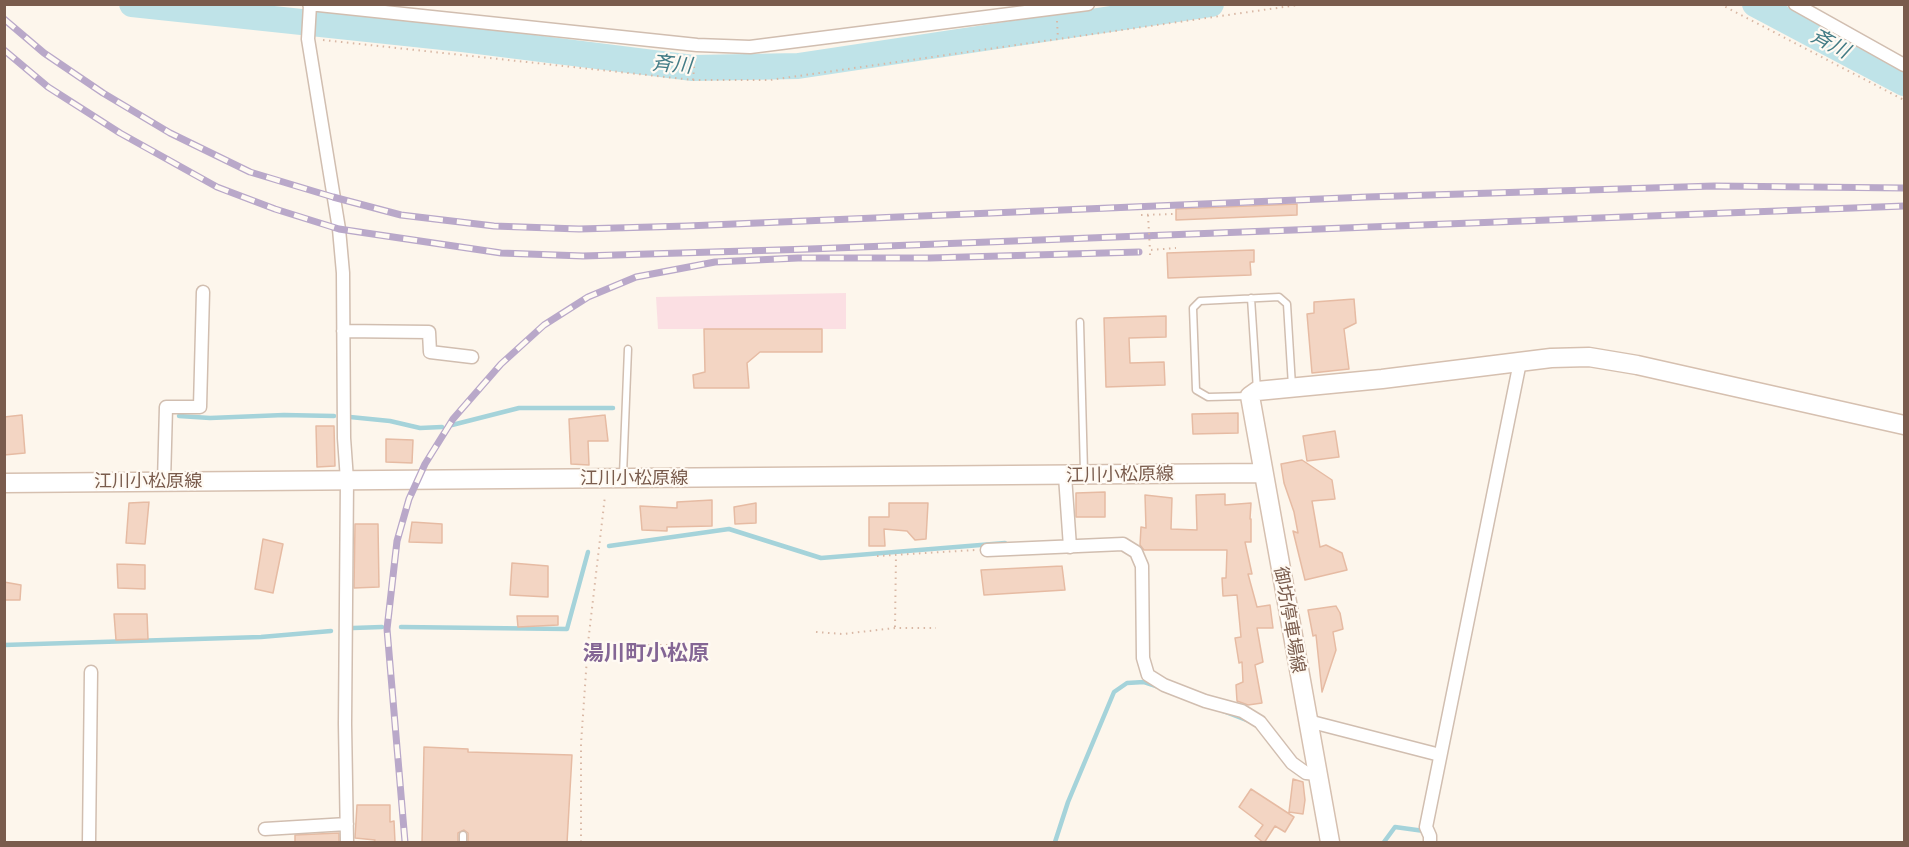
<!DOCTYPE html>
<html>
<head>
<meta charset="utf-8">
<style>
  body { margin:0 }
  #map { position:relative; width:1909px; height:847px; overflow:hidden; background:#fdf6ec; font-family:Cabin,sans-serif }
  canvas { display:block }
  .frame { position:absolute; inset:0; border:6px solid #7a5c4d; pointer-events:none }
</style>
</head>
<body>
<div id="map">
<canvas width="1909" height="847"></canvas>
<div class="frame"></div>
</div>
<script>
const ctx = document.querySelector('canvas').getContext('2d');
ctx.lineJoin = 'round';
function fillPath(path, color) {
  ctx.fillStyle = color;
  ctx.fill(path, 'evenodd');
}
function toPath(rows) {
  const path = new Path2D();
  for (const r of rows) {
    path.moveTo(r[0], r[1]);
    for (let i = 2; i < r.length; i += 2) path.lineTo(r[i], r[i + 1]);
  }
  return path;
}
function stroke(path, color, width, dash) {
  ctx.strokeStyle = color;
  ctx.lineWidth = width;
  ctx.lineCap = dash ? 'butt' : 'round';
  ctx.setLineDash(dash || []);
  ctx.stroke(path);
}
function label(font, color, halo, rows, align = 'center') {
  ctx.font = font + ' Cabin,"Noto Sans JP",sans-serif';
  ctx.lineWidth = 4.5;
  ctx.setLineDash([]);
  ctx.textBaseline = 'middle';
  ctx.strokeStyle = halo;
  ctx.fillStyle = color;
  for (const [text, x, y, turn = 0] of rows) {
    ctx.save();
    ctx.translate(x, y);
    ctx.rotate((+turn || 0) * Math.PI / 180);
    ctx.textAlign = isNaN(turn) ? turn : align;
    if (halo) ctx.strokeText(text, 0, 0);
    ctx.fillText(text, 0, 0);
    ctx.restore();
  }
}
fillPath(toPath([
  [846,293,846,329,658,329,656,297]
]), '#fbdfe3');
stroke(toPath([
  [179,416,210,418,284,415,334,416],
  [350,417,390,421,420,428,442,427],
  [452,425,519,408,613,408],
  [609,546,729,529,821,558,1005,543],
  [401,627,567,629,588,552],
  [353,628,382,627],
  [4,645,261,637,331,631],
  [1223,711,1249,721],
  [1055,842,1068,802,1114,692,1127,683,1144,682,1159,687],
  [1384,842,1395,827,1424,831]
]), '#a5d3da', 4.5);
stroke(toPath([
  [132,4,462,39,693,68,798,66,1211,4],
  [1755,4,1904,83]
]), '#bfe3e8', 26);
const building = toPath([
  [1297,204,1297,215,1176,220,1176,209,1297,204],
  [1254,250,1254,262,1250,262,1251,275,1168,278,1167,253,1254,250],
  [1354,299,1356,323,1344,329,1349,369,1312,373,1307,314,1314,313,1314,302,1354,299],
  [1166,316,1166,337,1129,338,1130,363,1164,362,1165,385,1106,387,1104,318,1166,316],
  [704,329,822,329,822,352,760,352,747,363,749,388,694,388,693,375,705,372,704,329],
  [1238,413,1238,433,1193,434,1192,414,1238,413],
  [22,415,25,453,4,455,4,417,22,415],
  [605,415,608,441,588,441,589,465,571,464,569,419,605,415],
  [316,426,334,426,335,466,317,467,316,426],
  [1335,431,1339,457,1307,461,1303,436,1335,431],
  [386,439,413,440,412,463,386,462,386,439],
  [1302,460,1332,480,1335,499,1312,501,1320,547,1326,545,1342,553,1347,570,1305,580,1293,531,1298,533,1294,512,1284,483,1281,464,1302,460],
  [1105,492,1105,517,1076,517,1076,493,1105,492],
  [1225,494,1225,505,1251,503,1250,519,1251,519,1251,542,1245,542,1252,574,1248,574,1257,607,1270,605,1273,628,1257,628,1263,662,1255,665,1262,703,1248,705,1237,701,1236,685,1243,682,1242,662,1239,663,1235,638,1241,637,1237,595,1223,596,1222,578,1226,578,1227,550,1144,550,1140,545,1141,527,1146,528,1145,495,1172,498,1171,529,1197,530,1196,495,1225,494],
  [712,500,712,526,667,527,667,531,642,530,640,506,677,508,677,502,712,500],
  [149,502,145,544,126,543,129,503,149,502],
  [756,503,756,523,735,524,734,507,756,503],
  [889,503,928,503,926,539,915,540,907,531,884,529,885,546,869,546,869,517,889,517,889,503],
  [412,522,442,524,442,543,409,542,412,522],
  [355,524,378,524,379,587,354,588,355,524],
  [263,539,283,544,273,593,255,589,263,539],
  [512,563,548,566,548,597,510,595,512,563],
  [117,564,145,565,145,589,118,588,117,564],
  [1062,566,1065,590,984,595,981,570,1062,566],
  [4,582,21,585,20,600,4,600,4,582],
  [1336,606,1340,613,1343,629,1333,632,1336,650,1322,692,1316,635,1313,636,1308,610,1336,606],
  [114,614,147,614,148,639,116,640,114,614],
  [517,616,558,616,558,625,518,627,517,616],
  [424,747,468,749,468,752,572,755,567,843,468,843,468,833,464,830,458,833,458,843,422,843,424,747],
  [1293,779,1303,782,1305,800,1303,814,1289,812,1293,779],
  [1251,789,1294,817,1285,832,1275,826,1264,843,1255,836,1263,825,1239,807,1251,789],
  [357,805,390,805,390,822,394,821,395,842,374,842,375,840,355,838,357,805],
  [339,833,339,843,295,843,295,835,339,833]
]);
fillPath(building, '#f3d5c3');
stroke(building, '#e6bba3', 1.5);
const lane = toPath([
  [1251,298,1257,390],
  [1080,322,1084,472],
  [1249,396,1208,397,1196,390,1193,308,1200,301,1279,297,1287,304,1292,386],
  [623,475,628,349],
  [463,842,463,835]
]);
const street = toPath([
  [309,4,697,45,750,47,1088,4],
  [1795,4,1904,65],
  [310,5,308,39,339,229,343,273,344,438,347,480,345,724,347,842],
  [343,331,429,332,430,352,472,357],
  [1065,476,1070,547],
  [164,482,166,407,200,407,203,292],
  [987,550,1123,544,1136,552,1142,566,1143,658,1148,675,1164,685,1205,701,1242,711,1260,722,1292,763,1306,773,1318,774],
  [1308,721,1440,755],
  [265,829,347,824],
  [89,842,91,672],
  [1430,842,1430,836,1426,827,1520,362]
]);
const secondary = toPath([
  [4,483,1263,473],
  [1330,842,1250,396,1257,391,1382,379,1551,358,1589,357,1637,365,1904,425]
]);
stroke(lane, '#d1beb0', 9);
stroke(street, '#d1beb0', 15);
stroke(secondary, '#d6c0b0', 21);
stroke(toPath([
  [1720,4,1904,100],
  [1057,21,1058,39],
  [323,40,693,80,770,80,1305,4],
  [693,80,695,56],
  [1141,215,1173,214],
  [1150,255,1150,250,1176,248],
  [877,556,975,550],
  [895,627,896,555],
  [816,632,843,634,895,628,936,628],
  [588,647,701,644],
  [581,842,581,744,588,643,605,496]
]), '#d9b8a5', 2, [1.5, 4.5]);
stroke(lane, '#fff', 6);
stroke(street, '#fff', 12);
stroke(secondary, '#fff', 18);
const rail = toPath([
  [4,19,44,53,103,93,170,133,250,172,333,197,401,215,494,226,579,229,687,226,1367,197,1714,186,1904,188],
  [4,50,48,87,120,133,217,187,275,209,339,229,501,253,583,256,810,249,1904,206],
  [405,842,387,629,397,541,409,499,425,464,453,419,501,364,544,325,588,297,636,277,715,262,798,258,930,258,1139,252]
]);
stroke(rail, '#b9a8c9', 7);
stroke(rail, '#fffaf3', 4.5, [14]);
stroke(toPath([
  [1148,215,1150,250]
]), '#d9b8a5', 2, [1.5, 4.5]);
label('18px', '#7a5c4d', '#fffaf3', [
  ["江川小松原線",1120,475,-1],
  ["江川小松原線",634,479],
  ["江川小松原線",148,482],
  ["御坊停車場線",1289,620,80]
]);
label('italic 20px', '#437c86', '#fffaf3', [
  ["斉川",1830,44,28],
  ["斉川",672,65,5]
]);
label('bold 21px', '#846695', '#fffaf3', [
  ["湯川町小松原",646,654]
]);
</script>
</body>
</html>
